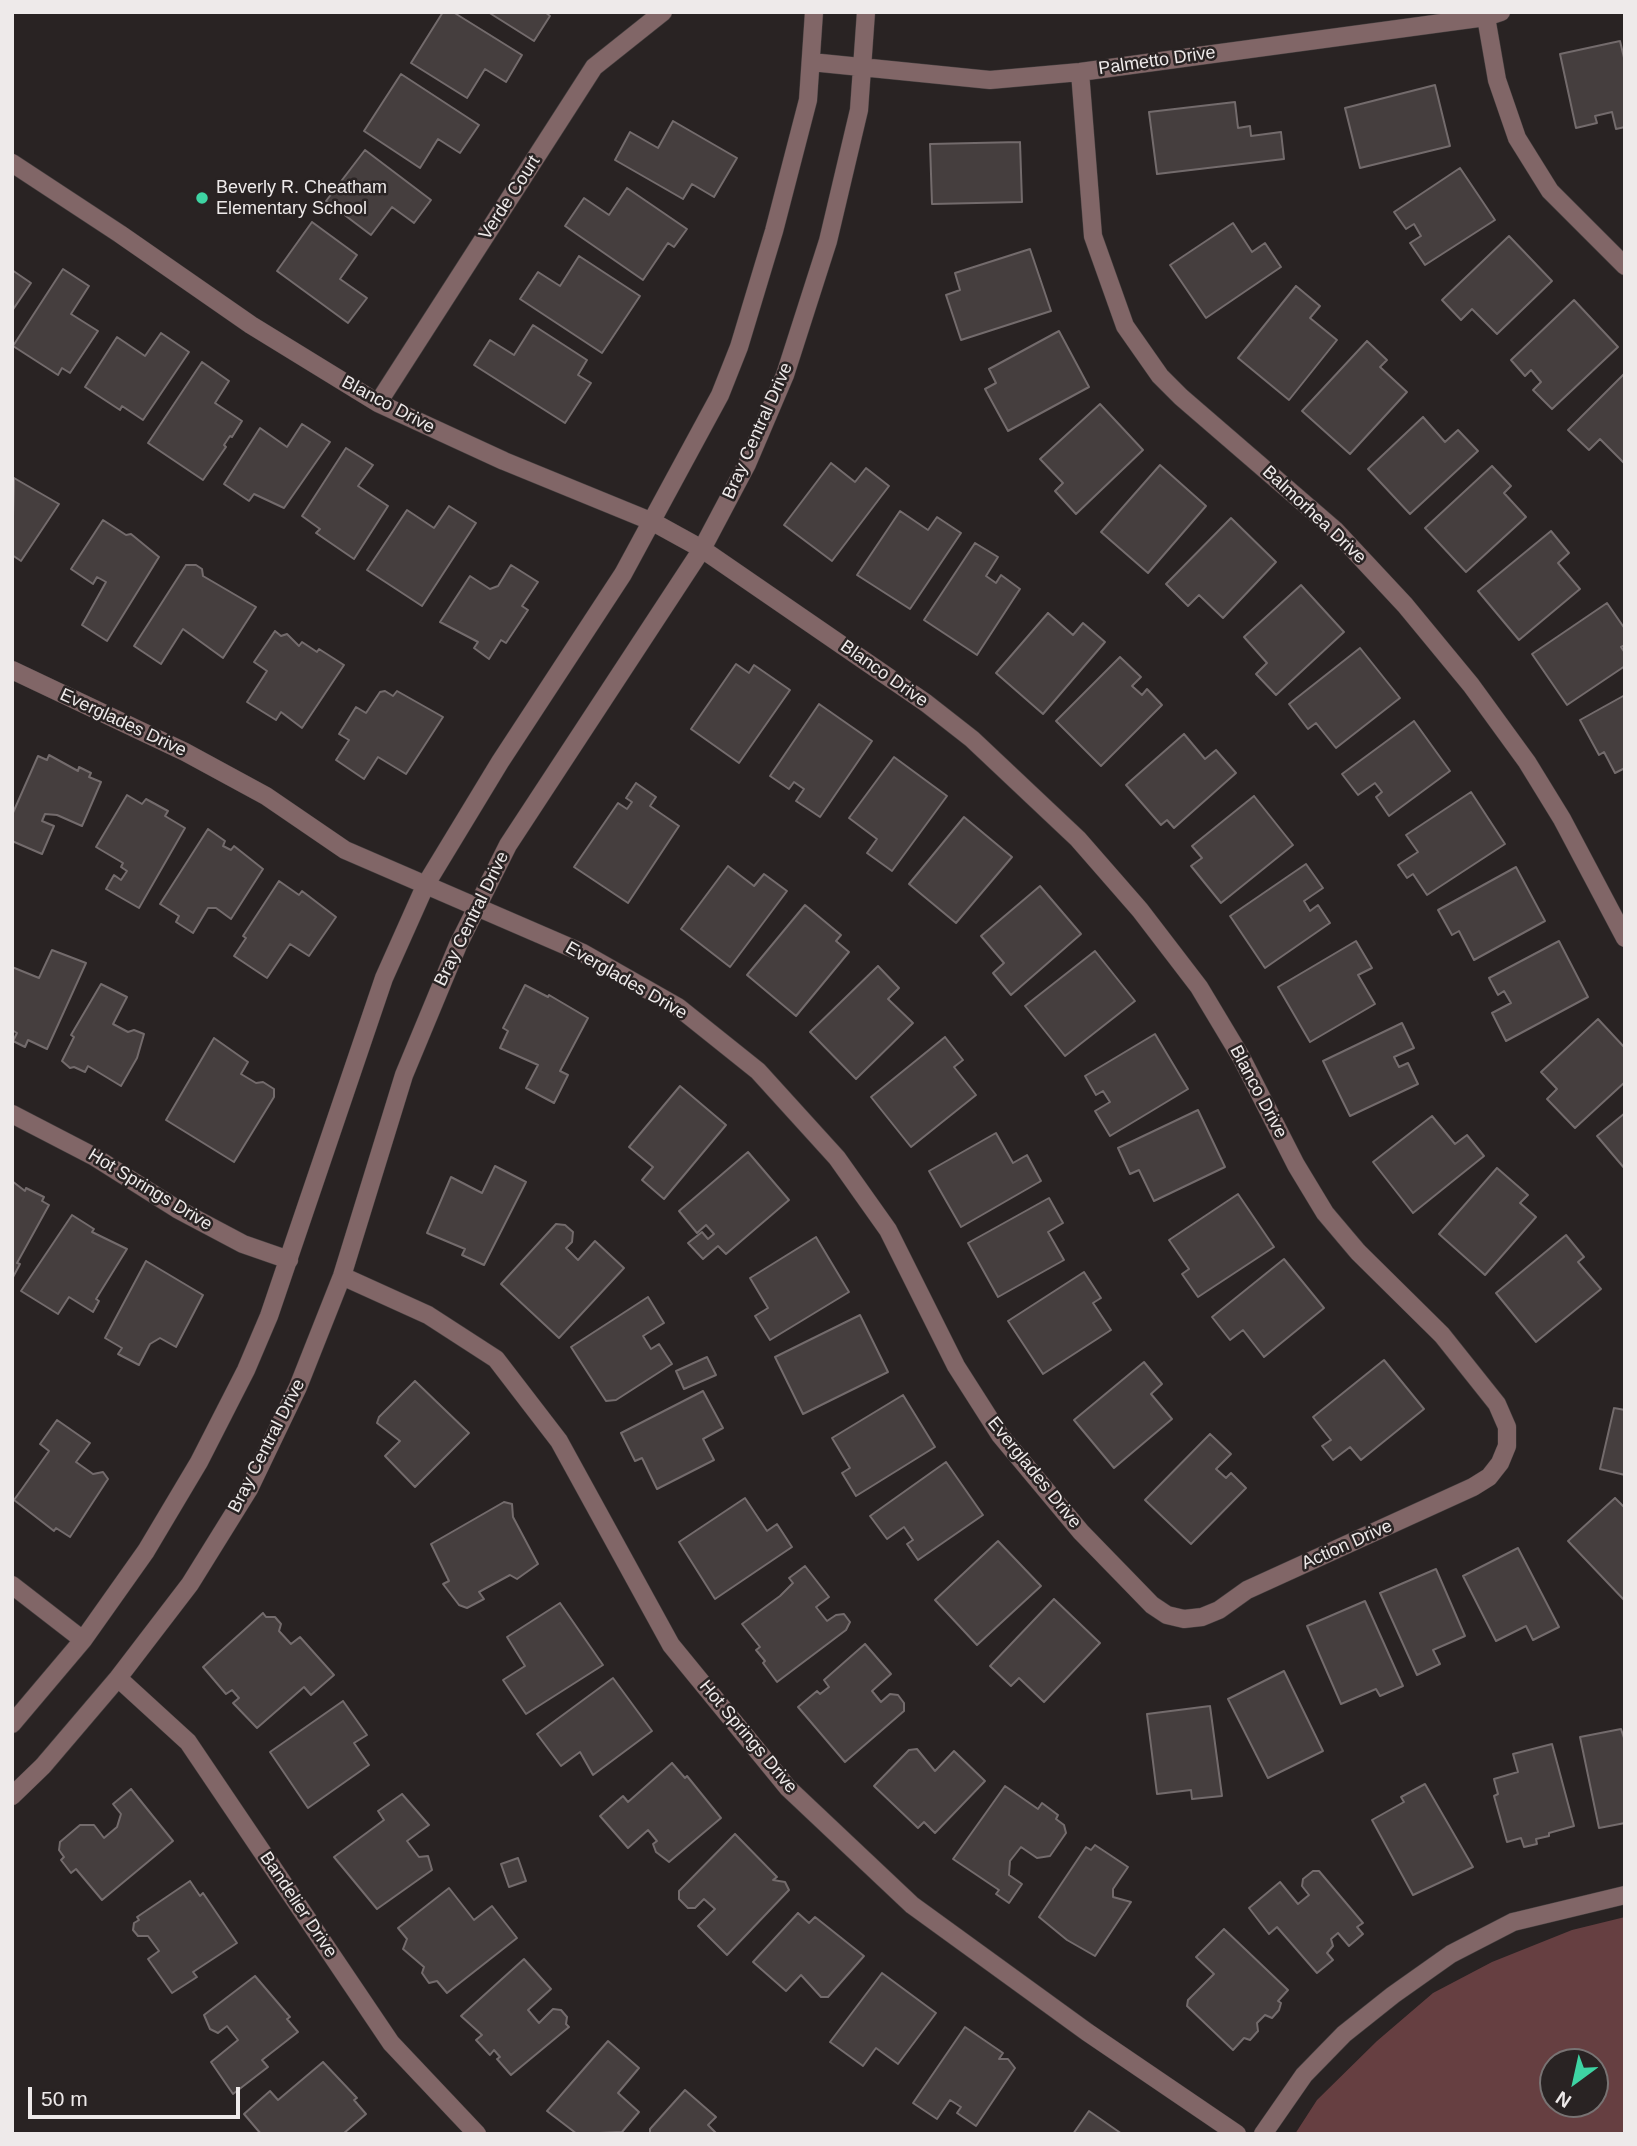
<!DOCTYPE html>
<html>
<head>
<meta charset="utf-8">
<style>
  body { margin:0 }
  #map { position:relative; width:1637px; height:2146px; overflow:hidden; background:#292323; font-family:Arial,sans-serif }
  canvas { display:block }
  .frame { position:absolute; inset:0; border:14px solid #eeeaea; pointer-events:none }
  .north { position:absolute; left:1539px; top:2048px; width:70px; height:70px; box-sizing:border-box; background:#292323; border:2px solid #787373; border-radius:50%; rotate:213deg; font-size:19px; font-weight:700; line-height:28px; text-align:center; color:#eeeaea }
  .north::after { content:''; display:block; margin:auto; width:24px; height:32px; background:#3ed4a3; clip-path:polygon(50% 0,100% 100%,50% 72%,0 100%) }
  .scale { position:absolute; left:28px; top:2087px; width:212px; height:32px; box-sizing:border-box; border:4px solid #eeeaea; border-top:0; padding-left:9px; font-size:21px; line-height:24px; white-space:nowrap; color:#eeeaea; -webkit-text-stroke:5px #292323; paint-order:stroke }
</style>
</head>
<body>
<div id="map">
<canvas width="1637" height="2146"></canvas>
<div class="frame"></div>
<div class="north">N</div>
<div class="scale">50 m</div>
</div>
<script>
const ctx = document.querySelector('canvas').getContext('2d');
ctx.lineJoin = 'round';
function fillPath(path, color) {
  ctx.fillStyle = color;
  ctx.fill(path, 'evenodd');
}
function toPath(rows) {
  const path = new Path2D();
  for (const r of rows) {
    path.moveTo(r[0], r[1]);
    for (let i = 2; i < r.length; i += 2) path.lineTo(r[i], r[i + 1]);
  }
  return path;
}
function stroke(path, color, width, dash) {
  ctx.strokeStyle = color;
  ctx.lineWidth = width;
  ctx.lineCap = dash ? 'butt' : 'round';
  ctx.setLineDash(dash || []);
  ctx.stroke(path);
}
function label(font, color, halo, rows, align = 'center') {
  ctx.font = font + ' Arial,sans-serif';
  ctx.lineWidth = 5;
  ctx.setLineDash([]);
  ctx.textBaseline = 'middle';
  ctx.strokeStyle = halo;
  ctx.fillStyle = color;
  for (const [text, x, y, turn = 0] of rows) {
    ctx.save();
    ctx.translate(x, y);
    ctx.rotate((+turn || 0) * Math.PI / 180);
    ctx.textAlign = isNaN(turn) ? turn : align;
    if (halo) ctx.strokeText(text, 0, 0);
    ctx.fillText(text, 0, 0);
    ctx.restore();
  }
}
fillPath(toPath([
  [1625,1917,1625,2134,1295,2134,1317,2100,1377,2041,1433,1993,1492,1962,1572,1930],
  [1553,2062,1595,2062,1595,2104,1553,2104]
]), '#663f41');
const building = toPath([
  [443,12,453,12,522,55,506,82,485,69,467,98,411,63,443,12],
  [488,12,545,12,550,16,534,41,488,12],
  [1620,41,1625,62,1625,127,1616,129,1612,112,1595,116,1597,123,1576,128,1560,54,1620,41],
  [401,74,479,125,460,153,438,139,420,168,364,131,401,74],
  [1435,85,1450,146,1360,168,1345,108,1435,85],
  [1235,102,1238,128,1250,126,1251,136,1281,132,1284,159,1157,174,1149,112,1235,102],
  [673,121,737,158,714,197,692,184,683,199,615,160,630,132,658,148,673,121],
  [1020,142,1022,202,932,204,930,144,1020,142],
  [365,150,431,200,414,223,392,207,371,235,326,201,365,150],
  [1460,168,1495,220,1425,265,1410,243,1421,236,1414,224,1406,229,1394,212,1460,168],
  [627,188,687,229,674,247,668,243,643,280,565,226,584,198,609,215,627,188],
  [312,222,357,255,340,279,367,298,348,323,277,271,312,222],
  [1233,223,1252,252,1265,243,1281,267,1206,318,1170,265,1233,223],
  [1509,236,1552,281,1497,334,1472,309,1461,320,1442,300,1509,236],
  [1030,249,1051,311,961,340,946,295,960,290,955,273,1030,249],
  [579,256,640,296,602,353,520,299,538,272,560,286,579,256],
  [63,269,89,286,71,314,98,331,70,373,62,368,58,375,13,346,63,269],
  [12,270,31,283,12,311,12,270],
  [1296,286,1320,306,1310,318,1337,340,1289,400,1238,358,1296,286],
  [1574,300,1618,347,1552,409,1533,390,1541,382,1531,370,1525,376,1511,360,1574,300],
  [533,325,587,360,578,375,591,383,565,423,474,365,490,340,514,355,533,325],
  [1059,331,1089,387,1008,431,985,389,996,383,989,369,1059,331],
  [161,333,189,352,143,420,122,406,120,410,85,387,117,337,145,356,161,333],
  [1367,341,1387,360,1380,367,1407,392,1350,454,1302,411,1367,341],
  [202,362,229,381,215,403,242,421,232,437,230,436,224,445,226,447,203,480,148,443,202,362],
  [1625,373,1625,464,1600,439,1589,450,1568,430,1625,373],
  [1100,404,1143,450,1076,514,1055,491,1063,483,1040,459,1100,404],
  [1423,417,1445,442,1458,430,1478,451,1410,514,1368,469,1423,417],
  [302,424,330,442,284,508,254,494,249,501,224,484,260,428,287,447,302,424],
  [346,448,373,465,358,486,388,506,354,559,316,533,320,529,302,516,346,448],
  [831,463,855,482,866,468,889,486,832,561,784,525,831,463],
  [1160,465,1206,506,1148,573,1101,532,1160,465],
  [1492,466,1511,486,1504,493,1526,517,1466,572,1425,528,1492,466],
  [14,478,59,504,21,561,12,555,14,478],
  [449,506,476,523,422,606,367,570,407,510,434,528,449,506],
  [900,511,928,530,937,517,961,533,910,609,857,575,900,511],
  [1231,518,1276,562,1223,618,1199,595,1188,606,1166,584,1231,518],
  [103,520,126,535,131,534,159,557,107,641,82,625,106,582,97,577,93,584,71,569,103,520],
  [1551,531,1569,553,1558,563,1580,589,1519,640,1478,591,1551,531],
  [975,543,998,557,986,576,996,583,1001,575,1020,589,977,655,924,620,975,543],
  [186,565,196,565,202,569,203,576,256,607,223,658,183,629,161,664,134,646,186,565],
  [511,565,538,582,522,606,528,610,506,643,501,640,489,659,474,648,478,642,440,622,470,576,490,589,498,586,511,565],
  [1301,585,1344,632,1276,695,1256,674,1267,663,1244,637,1301,585],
  [1607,603,1625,629,1625,645,1621,647,1625,653,1625,666,1567,705,1532,654,1607,603],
  [1048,613,1073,635,1083,623,1105,642,1043,714,996,673,1048,613],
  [275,631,281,636,287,634,299,646,302,642,317,652,319,649,344,665,302,728,281,712,276,720,247,702,267,671,254,662,275,631],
  [1360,648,1400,698,1336,748,1316,723,1308,729,1289,704,1360,648],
  [1120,657,1141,677,1132,686,1142,695,1147,689,1162,705,1101,766,1056,721,1120,657],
  [736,664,749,673,754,665,790,690,739,763,691,729,736,664],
  [385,691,393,696,397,691,443,717,406,774,378,757,364,779,336,760,349,740,339,734,356,707,366,713,380,692,385,691],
  [1625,695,1625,768,1615,773,1604,752,1599,755,1580,720,1625,695],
  [819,704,872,741,820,817,796,801,804,789,794,782,789,789,770,776,819,704],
  [1414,721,1450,771,1389,816,1376,797,1382,792,1375,783,1358,795,1342,774,1414,721],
  [1184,734,1205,759,1216,750,1236,773,1174,828,1167,820,1161,825,1126,785,1184,734],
  [49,755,78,771,79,767,91,773,89,777,101,782,82,826,57,815,45,814,42,821,54,826,42,854,12,841,12,815,38,756,47,760,49,755],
  [894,757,947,796,892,871,867,853,877,839,849,818,894,757],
  [636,783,656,797,650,806,679,826,628,903,574,867,618,803,627,809,632,802,626,798,636,783],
  [1471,792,1505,844,1427,895,1413,874,1407,878,1398,865,1418,852,1406,835,1471,792],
  [127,795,142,804,146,799,168,811,165,816,185,828,139,908,106,889,114,875,121,880,127,871,121,867,123,863,96,847,127,795],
  [1254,796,1293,845,1221,903,1191,866,1202,858,1192,846,1254,796],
  [964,817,1012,857,956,923,909,884,964,817],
  [208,829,225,841,223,846,231,850,234,846,263,869,231,919,216,908,208,908,193,933,176,922,179,916,160,904,208,829],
  [1306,864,1323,888,1304,901,1310,911,1318,905,1330,923,1265,968,1230,916,1306,864],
  [728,866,754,886,764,874,787,891,730,967,681,929,728,866],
  [1516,867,1545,921,1474,960,1459,931,1452,935,1438,910,1516,867],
  [279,881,299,895,302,891,336,917,309,956,290,944,267,978,234,956,246,938,243,936,279,881],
  [1040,886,1081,934,1011,995,993,973,1004,963,981,936,1040,886],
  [805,905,841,935,836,941,849,952,796,1016,747,975,805,905],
  [1356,941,1372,968,1358,975,1375,1004,1310,1042,1278,987,1356,941],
  [1559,941,1588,997,1506,1041,1492,1013,1511,1003,1504,991,1498,995,1489,978,1559,941],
  [52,950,86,963,47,1049,28,1040,25,1047,13,1041,17,1033,12,1030,12,967,39,978,52,950],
  [1095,951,1135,1001,1065,1056,1025,1006,1095,951],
  [878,966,899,988,888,999,913,1023,856,1079,810,1032,878,966],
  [101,984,127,997,113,1024,128,1032,134,1030,144,1034,137,1058,121,1086,88,1066,85,1072,74,1067,70,1068,62,1061,74,1037,71,1035,101,984],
  [525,985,548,997,549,995,588,1018,560,1071,568,1075,554,1103,526,1088,538,1065,500,1048,508,1031,503,1028,525,985],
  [1598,1019,1625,1048,1625,1082,1575,1128,1547,1099,1557,1089,1541,1072,1598,1019],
  [1402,1023,1414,1048,1394,1057,1399,1067,1408,1063,1418,1084,1350,1116,1323,1061,1402,1023],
  [1155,1034,1188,1089,1110,1136,1095,1111,1110,1102,1103,1091,1096,1095,1085,1076,1155,1034],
  [945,1037,963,1060,954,1067,976,1095,911,1147,871,1097,945,1037],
  [214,1038,248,1062,241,1074,256,1083,263,1082,274,1089,274,1097,234,1162,166,1120,214,1038],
  [680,1086,726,1125,664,1199,642,1180,653,1167,629,1147,680,1086],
  [1198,1110,1225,1167,1154,1201,1139,1170,1130,1174,1118,1148,1198,1110],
  [1625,1113,1625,1169,1597,1136,1625,1113],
  [1432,1116,1455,1144,1467,1135,1484,1156,1413,1213,1373,1162,1432,1116],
  [996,1133,1013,1163,1027,1155,1041,1181,961,1227,929,1171,996,1133],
  [748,1152,789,1200,726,1254,718,1246,703,1259,688,1243,702,1232,708,1239,714,1234,706,1225,697,1233,679,1211,748,1152],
  [495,1166,526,1182,484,1265,462,1255,465,1249,427,1233,451,1177,482,1193,495,1166],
  [1497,1168,1528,1195,1520,1203,1536,1217,1485,1275,1439,1234,1497,1168],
  [12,1181,25,1191,26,1188,44,1197,42,1201,49,1205,17,1263,20,1264,12,1279,12,1181],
  [1238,1194,1274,1247,1198,1297,1182,1274,1189,1269,1169,1240,1238,1194],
  [1049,1198,1063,1223,1048,1232,1064,1260,998,1297,968,1243,1049,1198],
  [72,1215,94,1229,92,1232,127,1249,96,1299,99,1301,93,1312,69,1297,58,1314,21,1291,72,1215],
  [556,1224,565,1225,573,1232,572,1242,566,1248,578,1260,595,1241,624,1268,559,1338,501,1284,556,1224],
  [1566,1235,1584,1257,1578,1262,1601,1289,1536,1342,1496,1293,1566,1235],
  [816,1237,849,1292,770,1340,755,1316,768,1308,750,1278,816,1237],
  [1284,1259,1324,1308,1264,1357,1243,1330,1230,1340,1212,1317,1284,1259],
  [146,1261,203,1295,176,1347,160,1338,150,1344,139,1365,118,1354,122,1348,105,1338,146,1261],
  [1084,1272,1101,1298,1093,1303,1111,1330,1043,1374,1008,1321,1084,1272],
  [648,1297,664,1323,643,1336,651,1349,659,1344,672,1364,616,1400,606,1401,571,1347,648,1297],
  [860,1315,888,1372,803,1414,775,1357,860,1315],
  [707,1357,716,1375,684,1389,676,1371,707,1357],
  [1384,1360,1424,1409,1361,1460,1350,1447,1333,1460,1322,1446,1331,1440,1313,1417,1384,1360],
  [1144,1362,1162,1384,1151,1394,1172,1419,1114,1468,1074,1420,1144,1362],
  [415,1381,469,1433,415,1487,385,1456,400,1441,377,1423,379,1417,415,1381],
  [703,1391,723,1428,703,1439,714,1460,657,1489,642,1458,635,1461,621,1433,703,1391],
  [903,1395,935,1447,856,1496,842,1473,850,1468,832,1438,903,1395],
  [1614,1408,1625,1410,1625,1475,1600,1469,1614,1408],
  [57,1420,90,1443,76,1462,93,1474,103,1472,108,1479,70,1537,56,1528,54,1531,14,1500,49,1451,40,1444,57,1420],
  [1210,1434,1231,1454,1216,1469,1226,1478,1231,1473,1246,1488,1191,1544,1145,1500,1210,1434],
  [946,1462,983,1515,918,1560,907,1544,913,1540,904,1527,887,1539,870,1516,946,1462],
  [745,1498,767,1531,777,1524,792,1547,715,1599,679,1542,745,1498],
  [1615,1498,1625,1508,1625,1601,1568,1541,1615,1498],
  [504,1502,512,1504,513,1517,538,1564,517,1579,510,1575,479,1592,484,1599,467,1608,459,1605,443,1584,449,1581,431,1544,504,1502],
  [998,1541,1041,1586,977,1645,935,1600,998,1541],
  [1518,1548,1559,1627,1533,1640,1526,1626,1496,1641,1463,1576,1518,1548],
  [805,1566,829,1597,816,1607,827,1621,836,1615,844,1614,850,1622,846,1630,777,1682,763,1663,765,1661,756,1650,760,1647,742,1624,780,1596,793,1583,789,1578,805,1566],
  [1436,1569,1465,1636,1433,1650,1440,1664,1417,1675,1380,1593,1436,1569],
  [1054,1599,1100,1643,1044,1702,1019,1678,1011,1686,990,1666,1054,1599],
  [1365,1601,1403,1686,1380,1696,1376,1689,1341,1704,1307,1626,1365,1601],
  [560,1603,603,1665,526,1714,503,1680,525,1666,507,1637,560,1603],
  [263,1613,266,1617,275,1617,281,1624,279,1631,291,1644,300,1637,334,1675,311,1695,304,1687,257,1728,233,1703,239,1698,232,1690,226,1694,203,1667,263,1613],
  [865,1644,891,1674,872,1691,881,1702,890,1694,898,1695,904,1703,904,1711,845,1762,798,1707,817,1691,820,1694,829,1687,824,1680,865,1644],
  [1284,1671,1323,1751,1268,1778,1228,1699,1284,1671],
  [613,1678,652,1731,593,1775,580,1752,561,1766,537,1734,613,1678],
  [343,1701,367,1735,354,1743,369,1765,308,1808,270,1752,343,1701],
  [1210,1706,1222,1796,1192,1799,1191,1790,1157,1794,1147,1714,1210,1706],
  [1621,1729,1625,1741,1625,1823,1599,1828,1580,1737,1621,1729],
  [1552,1744,1574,1826,1549,1833,1549,1836,1536,1839,1537,1844,1524,1847,1521,1838,1507,1842,1494,1796,1498,1794,1494,1779,1518,1772,1513,1754,1552,1744],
  [917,1749,935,1771,954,1751,985,1781,935,1833,924,1822,918,1828,874,1786,909,1750,917,1749],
  [672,1763,685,1778,687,1776,721,1818,669,1862,656,1852,653,1844,657,1841,648,1830,628,1848,600,1816,623,1796,628,1802,672,1763],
  [1425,1784,1473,1867,1413,1895,1372,1820,1404,1802,1401,1797,1425,1784],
  [1005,1786,1038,1809,1042,1803,1058,1815,1056,1819,1064,1825,1066,1833,1050,1856,1037,1858,1021,1847,1010,1861,1009,1875,1022,1884,1009,1903,996,1894,999,1890,953,1859,1005,1786],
  [131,1789,173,1841,102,1900,76,1869,71,1873,61,1860,64,1857,59,1850,60,1842,80,1825,94,1825,104,1838,117,1827,121,1814,113,1804,131,1789],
  [402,1794,429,1825,407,1841,419,1857,428,1856,432,1870,377,1909,334,1857,384,1820,378,1811,402,1794],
  [735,1834,777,1877,773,1880,785,1882,789,1890,727,1955,698,1926,715,1909,704,1899,695,1908,688,1908,679,1899,679,1891,735,1834],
  [1095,1845,1128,1867,1113,1889,1113,1897,1131,1902,1095,1956,1067,1940,1039,1917,1086,1847,1091,1850,1095,1845],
  [518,1858,526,1881,509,1887,501,1864,518,1858],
  [1313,1871,1319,1871,1363,1923,1357,1927,1363,1934,1349,1946,1338,1933,1331,1939,1333,1946,1327,1953,1333,1960,1317,1973,1277,1927,1269,1934,1249,1908,1280,1882,1298,1904,1309,1895,1302,1886,1303,1879,1313,1871],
  [190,1881,200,1896,203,1893,237,1943,193,1972,197,1977,172,1993,148,1959,159,1951,148,1936,138,1936,133,1930,134,1923,139,1920,137,1917,190,1881],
  [449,1888,474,1920,492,1906,517,1938,447,1993,437,1981,429,1983,422,1973,424,1967,403,1949,407,1939,398,1928,449,1888],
  [798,1913,809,1923,815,1917,864,1956,828,1997,821,1997,801,1975,786,1991,753,1962,798,1913],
  [1224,1929,1288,1990,1278,2001,1281,2003,1279,2010,1272,2018,1265,2015,1257,2023,1258,2031,1250,2040,1244,2038,1233,2050,1187,2006,1188,2000,1214,1974,1196,1957,1224,1929],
  [524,1959,551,1989,528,2010,539,2023,553,2009,561,2010,567,2017,566,2024,569,2027,511,2075,497,2059,500,2057,494,2050,490,2055,476,2040,482,2035,461,2016,524,1959],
  [882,1973,936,2013,898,2064,876,2048,863,2066,830,2042,882,1973],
  [255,1976,290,2017,287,2019,298,2032,262,2060,268,2067,233,2094,211,2062,238,2040,227,2026,218,2033,210,2029,204,2015,255,1976],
  [965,2027,1003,2053,999,2059,1008,2059,1015,2068,976,2126,957,2113,961,2107,950,2100,937,2119,913,2103,965,2027],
  [608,2041,639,2068,618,2093,639,2112,622,2132,577,2134,547,2111,608,2041],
  [323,2062,357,2098,354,2100,366,2114,343,2134,261,2134,244,2114,270,2091,278,2100,323,2062],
  [685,2090,716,2117,708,2125,717,2134,650,2134,650,2129,685,2090],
  [1089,2111,1122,2134,1073,2134,1089,2111]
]);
fillPath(building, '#453e3e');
stroke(building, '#736b6c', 2);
const minor = toPath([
  [1486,17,1497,80,1517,138,1550,191,1625,266],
  [811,62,990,80,1080,72,1486,17,1501,12],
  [1080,72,1093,236,1125,326,1160,376,1181,397,1335,530,1405,605,1471,685,1527,762,1562,819,1625,938],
  [12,163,120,234,251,325,378,403,504,461,653,522,702,549,926,703,972,739,1078,839,1140,910,1199,987,1241,1057,1296,1165,1325,1213,1358,1252,1442,1335,1497,1404,1507,1427,1507,1446,1500,1463,1489,1477,1473,1487,1247,1590,1219,1610,1202,1617,1184,1619,1167,1615,1152,1605,1081,1532,1000,1435,956,1366,888,1230,837,1158,758,1071,678,1007,583,953,345,850,266,796,185,752,12,670],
  [378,403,594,67,663,12],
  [12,1114,93,1156,177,1209,243,1244,289,1260],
  [342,1276,428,1315,496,1359,559,1441,671,1645,788,1788,912,1905,1087,2032,1237,2134],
  [12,1585,83,1640],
  [118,1678,188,1742,391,2043,477,2134],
  [12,1724,83,1640,146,1551,199,1462,246,1370,269,1316,384,978,426,884,500,762,623,574,720,395,739,347,774,231,808,100,814,12],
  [12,1796,43,1766,118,1678,190,1584,249,1489,298,1387,342,1276,404,1075,458,945,508,845,702,549,747,464,785,375,828,241,859,110,866,12],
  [1263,2134,1304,2075,1344,2034,1393,1995,1451,1954,1513,1922,1625,1895]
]);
stroke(minor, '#453f3f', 19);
stroke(minor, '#816667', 18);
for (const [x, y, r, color] of [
  [202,198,7,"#3ed4a3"]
]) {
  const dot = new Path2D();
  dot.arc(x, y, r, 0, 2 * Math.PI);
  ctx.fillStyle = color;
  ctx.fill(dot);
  stroke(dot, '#292323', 2.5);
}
label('18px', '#eeeaea', '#292323', [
  ["Palmetto Drive",1157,61,-8],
  ["Verde Court",510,198,-57],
  ["Blanco Drive",388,405,28],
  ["Bray Central Drive",758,431,-66],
  ["Balmorhea Drive",1314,515,43],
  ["Blanco Drive",884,674,35],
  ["Everglades Drive",123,723,25],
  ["Bray Central Drive",472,919,-64],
  ["Everglades Drive",626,981,30],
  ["Blanco Drive",1258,1092,62],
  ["Hot Springs Drive",150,1190,31],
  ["Bray Central Drive",267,1446,-63],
  ["Everglades Drive",1034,1473,51],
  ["Action Drive",1347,1545,-24],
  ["Hot Springs Drive",748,1737,50],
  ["Bandelier Drive",298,1905,56]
]);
label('18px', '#eeeaea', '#292323', [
  ["Beverly R. Cheatham",216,188],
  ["Elementary School",216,209]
], 'left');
</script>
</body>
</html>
